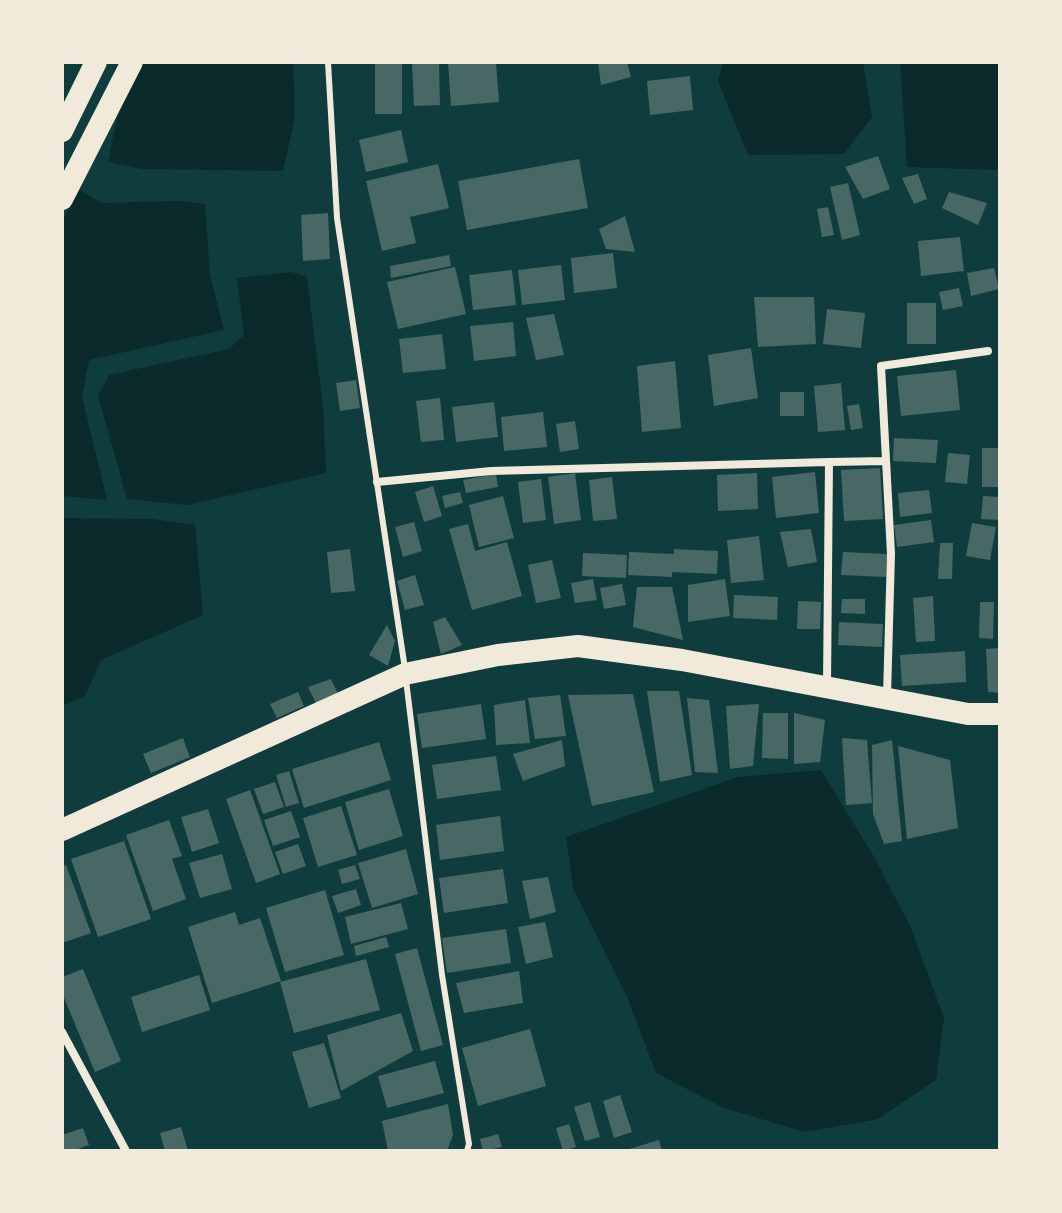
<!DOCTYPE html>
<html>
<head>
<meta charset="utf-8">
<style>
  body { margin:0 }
  #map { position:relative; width:1062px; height:1213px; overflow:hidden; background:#0f3d3e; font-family:Montserrat,sans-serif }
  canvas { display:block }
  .frame { position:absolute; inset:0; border:64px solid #f1e9da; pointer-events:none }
</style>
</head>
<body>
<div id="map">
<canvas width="1062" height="1213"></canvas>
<div class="frame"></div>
</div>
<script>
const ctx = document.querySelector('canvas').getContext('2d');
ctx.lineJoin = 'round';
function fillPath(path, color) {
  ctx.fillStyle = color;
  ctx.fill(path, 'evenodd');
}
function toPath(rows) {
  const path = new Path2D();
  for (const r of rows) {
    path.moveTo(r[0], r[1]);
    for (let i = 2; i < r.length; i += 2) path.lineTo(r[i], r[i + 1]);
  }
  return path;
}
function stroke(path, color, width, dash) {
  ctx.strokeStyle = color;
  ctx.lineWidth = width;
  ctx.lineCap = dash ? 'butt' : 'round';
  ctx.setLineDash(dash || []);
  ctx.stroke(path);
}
fillPath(toPath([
  [140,62,293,62,295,117,283,171,143,169,108,162,123,89],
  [723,62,863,62,872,117,844,154,748,155,718,81],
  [900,62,1000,62,1000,170,907,167],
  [80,190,102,203,179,201,205,204,210,275,224,330,89,360,82,397,107,500,62,496,62,221],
  [291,272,307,277,323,407,326,473,187,505,127,499,98,396,109,375,229,349,244,335,237,278],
  [62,518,153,519,195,525,203,615,101,660,85,696,62,706],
  [821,770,873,855,911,928,944,1018,936,1080,878,1119,805,1132,724,1108,656,1073,628,999,573,888,566,837,738,777]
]), '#0a2a2b');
fillPath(toPath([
  [375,62,402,62,402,114,375,114],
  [412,62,439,62,440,105,414,106],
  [448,62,496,62,499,102,451,106],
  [598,62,627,62,631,77,601,85],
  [690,76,693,110,650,115,647,81],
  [401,130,408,162,366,172,359,140],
  [878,156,890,189,863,199,845,167],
  [579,159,588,208,467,230,458,181],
  [438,164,449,208,410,217,416,243,382,251,366,181],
  [918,174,927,199,914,204,902,178],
  [848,183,860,235,842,240,830,187],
  [949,192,987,203,978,225,942,208],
  [828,207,834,235,822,237,817,209],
  [328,213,330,259,303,261,301,215],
  [625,216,635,252,606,249,599,229],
  [960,237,964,271,921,276,918,241],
  [613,253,617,288,574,293,571,258],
  [449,255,451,266,391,278,390,266],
  [561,265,565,300,522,305,518,270],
  [455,267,466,314,398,329,387,282],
  [994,268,999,289,971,296,967,273],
  [512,270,516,305,473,310,469,275],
  [959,288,963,306,943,310,939,292],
  [754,297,814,297,816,344,758,347],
  [907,303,936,303,936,344,907,344],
  [827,309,865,313,861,348,823,344],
  [554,314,564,355,536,360,526,318],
  [513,322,516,356,474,361,470,326],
  [442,334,446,369,403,373,399,339],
  [751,348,758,398,714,406,708,355],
  [675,361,681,428,642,432,637,366],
  [956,370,960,410,901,416,897,376],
  [356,380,360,408,340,411,336,383],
  [841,383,845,430,818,432,814,386],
  [780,392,804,392,804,416,780,416],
  [440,398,444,440,421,442,416,401],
  [494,402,498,437,456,442,452,407],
  [859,404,863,428,851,430,847,406],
  [543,412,547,447,504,451,501,417],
  [575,421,579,449,560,452,556,424],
  [894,438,938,440,936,463,893,461],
  [982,448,1000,448,1000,487,982,487],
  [948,453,970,455,967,484,945,482],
  [880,468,883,519,844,521,841,470],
  [815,472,819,513,776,518,772,477],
  [575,473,581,520,554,524,548,477],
  [757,473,758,509,718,511,717,475],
  [496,474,498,487,466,493,463,480],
  [612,477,617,519,593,521,589,480],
  [541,479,546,520,523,523,518,482],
  [433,486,442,516,424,522,415,492],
  [929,490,932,513,900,517,898,493],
  [460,492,463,503,445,508,442,496],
  [503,496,514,538,479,547,469,505],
  [983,496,1000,497,1000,520,981,519],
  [931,520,934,542,897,547,894,525],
  [414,522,422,551,403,557,395,527],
  [972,523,996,527,990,560,966,556],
  [468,524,475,551,507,542,522,596,472,610,449,529],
  [811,529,817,562,788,567,780,532],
  [759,536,764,580,731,583,727,540],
  [940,543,953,543,952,579,938,579],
  [350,549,355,591,331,593,327,552],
  [674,549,718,551,717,574,672,572,672,577,628,575,629,552,674,554],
  [843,552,887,554,886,577,841,575],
  [583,553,627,555,626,578,582,576],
  [552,560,561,598,536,603,528,565],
  [415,575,424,605,405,610,397,581],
  [593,579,597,600,575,603,571,583],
  [725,579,730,616,688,622,688,585],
  [622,584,626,605,604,609,600,588],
  [637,587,672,587,683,640,633,627],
  [734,595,778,597,777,620,733,618],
  [933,596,935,641,916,642,913,598],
  [842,599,865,599,865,614,841,613],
  [798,601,821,602,820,629,797,629],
  [980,602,994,602,993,639,979,638],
  [445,617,462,645,441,654,433,622],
  [839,622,883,624,882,647,838,645],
  [387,625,395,641,388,666,369,655],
  [1000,648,1000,693,988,692,986,649],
  [965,651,966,682,902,686,900,655],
  [331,679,339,696,317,705,308,687],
  [647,691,679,691,692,775,660,782],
  [298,692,304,706,277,718,270,704],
  [633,694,654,792,592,806,568,695],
  [560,695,566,736,535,739,528,698],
  [687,698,709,700,718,773,695,772],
  [525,700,530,743,496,745,494,705],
  [481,704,486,739,422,748,417,714],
  [759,704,753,766,730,769,726,706],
  [763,713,788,713,788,759,762,758],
  [794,713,825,720,820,762,794,764],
  [183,738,190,757,151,773,143,754],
  [842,738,867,740,872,803,846,805],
  [562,740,565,766,523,781,513,754],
  [892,740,902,841,884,844,873,814,872,745],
  [379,742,391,780,304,808,292,769],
  [898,746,950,760,958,828,907,839],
  [496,756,501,790,437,799,432,765],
  [289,771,299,803,286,807,276,775],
  [275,782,284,807,263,814,254,789],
  [389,789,403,836,359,850,345,802],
  [250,790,280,874,256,883,226,799],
  [341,806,357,855,318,867,303,818],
  [208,809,219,843,192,852,181,817],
  [291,811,300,837,273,846,264,820],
  [500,816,504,851,440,860,436,825],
  [169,820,182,856,172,859,186,899,153,911,126,835],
  [124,841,151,919,98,937,71,859],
  [298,844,306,866,283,874,275,852],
  [406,849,418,894,372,908,358,863],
  [222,854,232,889,200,898,189,863],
  [66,865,91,933,62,943,62,866],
  [355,865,360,879,342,884,338,870],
  [503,869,508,903,444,913,439,878],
  [548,877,556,912,530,919,522,881],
  [356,889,361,905,338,913,332,896],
  [325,890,344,955,285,972,266,908],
  [401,903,408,929,351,944,345,917],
  [235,912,239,925,260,918,281,981,212,1003,188,927],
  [545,922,553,957,526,964,518,927],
  [506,929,511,963,447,973,442,938],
  [386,937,389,947,356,956,354,946],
  [417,948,443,1045,421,1051,395,954],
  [366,959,380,1010,294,1033,280,982],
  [83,969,121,1061,95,1072,62,993,62,977],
  [519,971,523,1003,464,1013,456,983],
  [199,975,210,1010,142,1032,131,997],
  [401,1013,413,1051,341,1091,327,1035],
  [530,1029,546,1086,478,1106,462,1048],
  [324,1043,341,1098,309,1108,292,1052],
  [435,1061,444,1093,387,1108,378,1076],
  [620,1095,632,1132,614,1138,603,1101],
  [590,1102,600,1137,585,1141,574,1107],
  [448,1104,453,1135,447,1151,388,1151,382,1121],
  [569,1124,576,1147,563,1151,556,1128],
  [181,1127,188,1151,165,1151,160,1133],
  [83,1128,89,1145,72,1151,62,1151,62,1135],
  [498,1134,502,1147,483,1151,480,1139],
  [659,1140,662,1151,626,1151,626,1150]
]), '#486865');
stroke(toPath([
  [328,62,337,218,405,669],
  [406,680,442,975,469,1144,467,1151]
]), '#f1e9da', 6);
stroke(toPath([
  [829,462,886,461],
  [377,482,491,471,829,462,827,685],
  [887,696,891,554,881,366,988,351],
  [62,1032,126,1151]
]), '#f1e9da', 8);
stroke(toPath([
  [62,131,96,62],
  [62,199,132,62],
  [62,830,405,674,498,655,578,646,682,660,968,714,1000,714]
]), '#f1e9da', 22);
</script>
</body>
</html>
